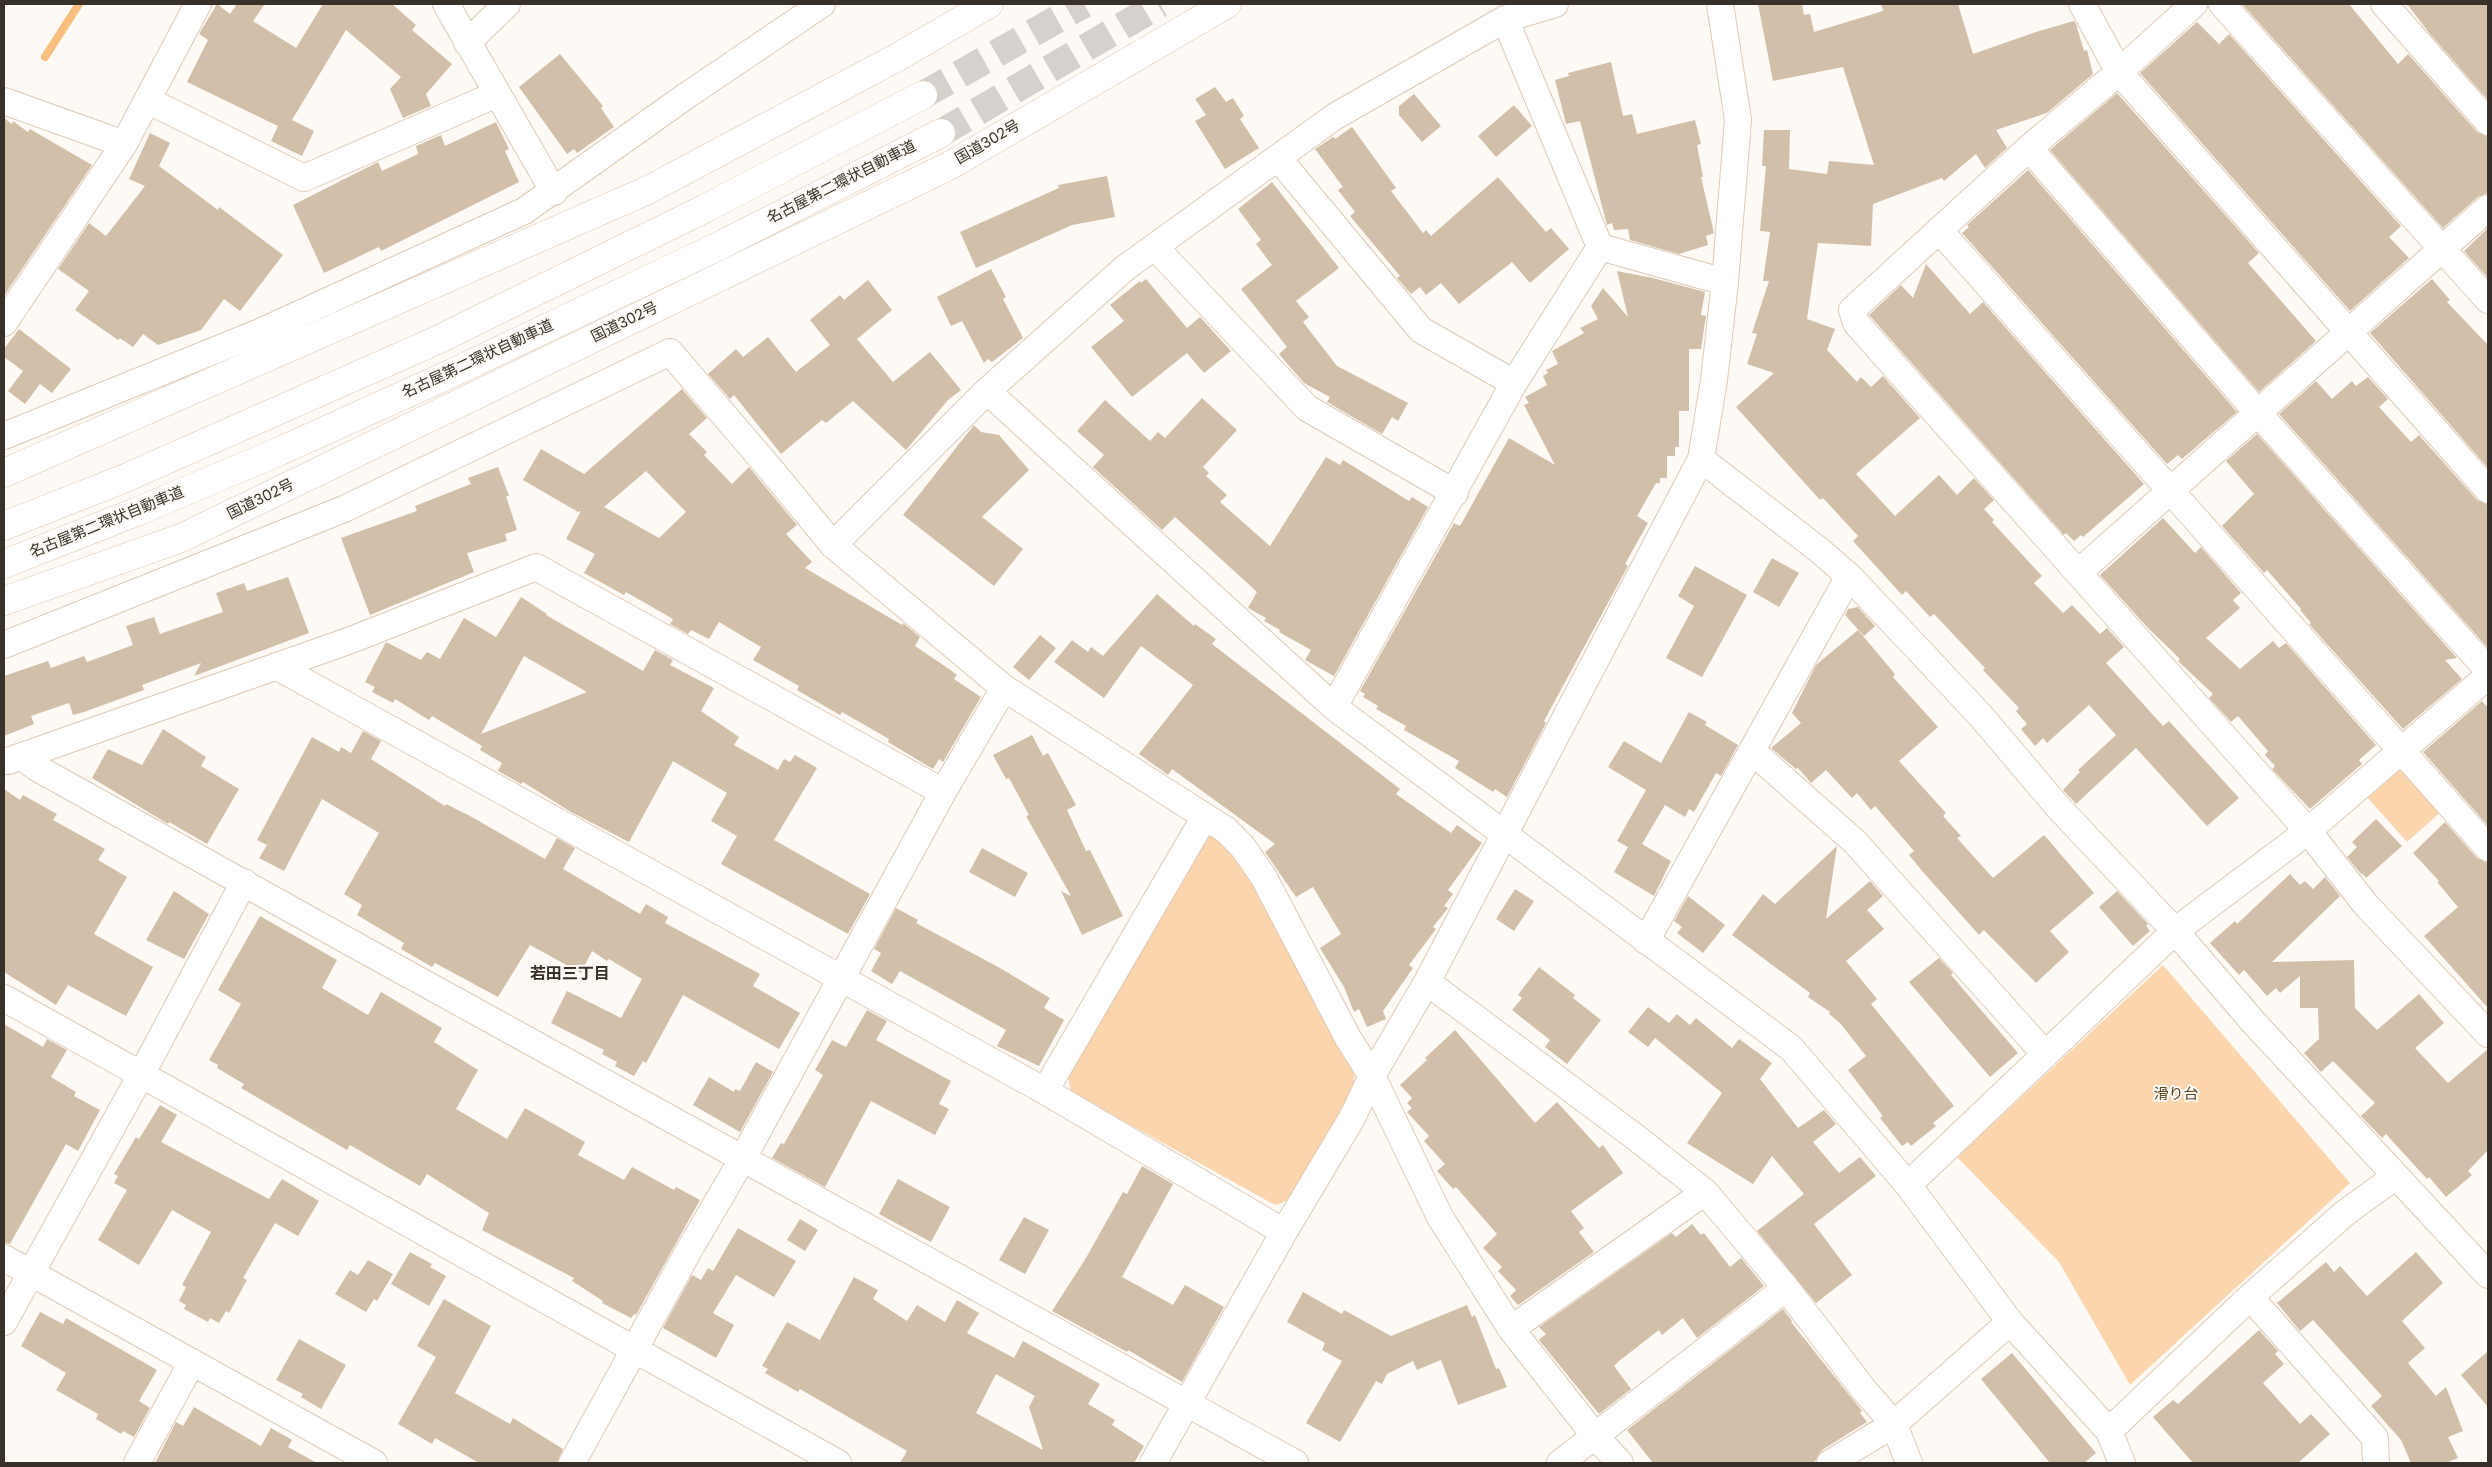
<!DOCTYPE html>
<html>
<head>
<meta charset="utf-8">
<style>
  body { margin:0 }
  #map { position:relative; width:2492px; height:1467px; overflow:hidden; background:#fdf9f5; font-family:Poppins,sans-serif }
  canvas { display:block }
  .frame { position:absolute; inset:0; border:5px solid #383129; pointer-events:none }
</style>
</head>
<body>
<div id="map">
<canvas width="2492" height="1467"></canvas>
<div class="frame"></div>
</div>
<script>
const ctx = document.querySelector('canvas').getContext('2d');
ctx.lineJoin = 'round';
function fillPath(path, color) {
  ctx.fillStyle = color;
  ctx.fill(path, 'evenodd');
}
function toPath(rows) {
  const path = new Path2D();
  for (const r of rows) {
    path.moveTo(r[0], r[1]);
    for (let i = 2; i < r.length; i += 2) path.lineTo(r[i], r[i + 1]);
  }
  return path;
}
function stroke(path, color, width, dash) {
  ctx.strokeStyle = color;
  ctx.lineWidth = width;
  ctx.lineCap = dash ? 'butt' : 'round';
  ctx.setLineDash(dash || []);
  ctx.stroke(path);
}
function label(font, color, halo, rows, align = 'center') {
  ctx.font = font + ' Poppins,"Noto Sans JP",sans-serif';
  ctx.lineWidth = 4;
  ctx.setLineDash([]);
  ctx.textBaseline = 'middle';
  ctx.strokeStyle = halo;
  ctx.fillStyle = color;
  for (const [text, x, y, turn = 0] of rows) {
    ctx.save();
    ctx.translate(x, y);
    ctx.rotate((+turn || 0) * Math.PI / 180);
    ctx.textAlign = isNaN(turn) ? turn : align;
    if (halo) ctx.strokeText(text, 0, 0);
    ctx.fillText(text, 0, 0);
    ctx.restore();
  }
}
fillPath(toPath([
  [2404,764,2444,809,2407,842,2367,797],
  [1220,835,1233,845,1355,1064,1354,1083,1348,1096,1290,1200,1275,1205,1071,1092,1068,1077,1201,838],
  [2163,965,2350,1183,2130,1385,2059,1262,1957,1157]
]), '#fad5ae');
stroke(toPath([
  [45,57,79,4]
]), '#f8bf80', 8);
fillPath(toPath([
  [217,4,230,14,237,4,265,4,253,21,296,48,323,4,392,4,416,25,412,30,452,64,426,94,431,106,403,118,390,89,401,77,346,30,292,120,314,131,302,156,271,141,278,126,187,82,208,40,199,34],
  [1758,4,1802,4,1804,15,1810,14,1814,32,1883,11,1881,4,1958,4,1973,54,2036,32,2074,21,2076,24,2084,51,2087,50,2093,74,2047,113,1996,130,2007,148,1985,168,1976,154,1944,181,1942,178,1873,204,1871,246,1818,243,1807,319,1835,329,1827,350,1857,382,1861,377,1871,387,1883,376,1920,418,1856,474,1895,516,1939,475,1957,495,1974,478,1994,500,1984,509,1994,520,1992,522,2042,576,2034,583,2063,613,2072,605,2100,634,2107,628,2124,647,2106,663,2163,726,2169,721,2239,798,2207,826,2136,748,2076,804,2063,790,2080,772,2078,770,2116,735,2089,705,2047,743,2043,738,2035,746,2021,729,2027,724,2016,711,2019,708,1983,670,1985,668,1934,614,1930,617,1906,591,1902,595,1853,541,1858,536,1823,498,1820,500,1736,407,1774,373,1747,364,1757,334,1752,333,1769,281,1763,281,1770,232,1760,231,1766,166,1762,166,1764,130,1790,130,1789,169,1827,174,1829,161,1874,165,1843,67,1773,81],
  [2242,4,2349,4,2398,64,2408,54,2477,132,2488,137,2488,193,2478,197,2443,228],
  [2407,4,2488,4,2488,100,2430,34],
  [2197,22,2219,44,2229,34,2401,226,2389,237,2409,258,2350,311,2140,73],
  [560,54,603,106,601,108,614,127,577,153,574,149,567,154,519,87],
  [1611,62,1623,116,1632,114,1637,134,1695,120,1701,144,1697,145,1703,177,1701,177,1714,233,1706,236,1708,245,1679,254,1630,240,1628,229,1614,230,1612,223,1607,225,1580,121,1566,124,1555,80,1569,76,1568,73],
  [1215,87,1226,102,1233,98,1244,116,1240,119,1259,148,1225,169,1195,121,1206,115,1195,99],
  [2117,93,2259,253,2248,263,2316,341,2259,392,2050,150],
  [1414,94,1441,126,1422,142,1399,115,1399,106],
  [1514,105,1532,126,1496,157,1478,136],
  [4,118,12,124,13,121,28,132,30,129,92,165,4,296],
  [496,122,509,149,505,151,519,182,381,251,379,247,324,273,293,205,378,162,382,171,418,154,416,146,441,135,445,146],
  [1352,127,1396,188,1391,191,1423,233,1426,230,1431,236,1498,177,1546,232,1551,228,1569,249,1530,283,1512,262,1459,304,1441,283,1426,295,1420,287,1411,294,1397,278,1400,276,1350,216,1355,212,1338,190,1343,187,1315,149,1333,137,1335,139],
  [150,133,170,143,159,166,218,210,219,207,283,255,240,311,224,299,201,330,158,345,143,334,133,347,120,338,118,340,75,310,89,291,58,269,89,223,106,236,145,186,129,179],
  [2028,170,2237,412,2182,459,2178,455,2167,464,1962,233,1969,227,1967,225],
  [1107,176,1115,217,1072,225,976,268,960,232,1059,188,1058,185],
  [1272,182,1339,268,1296,301,1309,317,1303,322,1337,366,1408,403,1398,421,1392,417,1382,434,1327,402,1330,397,1304,383,1279,354,1287,347,1241,289,1272,265,1256,244,1261,240,1238,209],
  [2488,228,2488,278,2464,251],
  [1926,264,1970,314,1983,302,2144,484,2083,537,2081,535,2074,541,2066,533,2064,535,1869,315,1901,285,1913,298],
  [991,269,1006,297,1003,299,1023,338,992,362,988,359,984,363,962,321,951,326,937,297],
  [1617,271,1653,278,1705,292,1701,315,1706,316,1701,349,1689,349,1689,411,1679,411,1679,447,1675,447,1675,456,1667,456,1667,478,1660,478,1660,483,1656,483,1637,516,1648,523,1625,564,1628,566,1544,721,1546,723,1507,797,1495,789,1493,792,1455,768,1459,761,1404,730,1406,726,1376,709,1378,706,1363,697,1365,694,1360,691,1454,523,1460,526,1509,438,1555,465,1524,405,1529,403,1525,397,1547,385,1543,376,1548,373,1546,370,1558,364,1552,351,1584,333,1580,328,1598,319,1591,306,1603,288,1628,317],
  [1146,279,1187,328,1200,317,1231,351,1204,373,1187,353,1132,397,1091,347,1124,321,1110,305,1140,281,1141,283],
  [2432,279,2450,300,2447,302,2488,345,2488,468,2370,333],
  [868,280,892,310,857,339,893,382,930,352,961,390,948,400,906,450,853,401,826,423,822,420,781,454,734,395,730,399,708,374,736,349,743,357,768,337,796,372,830,345,810,320,840,295,844,300],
  [19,329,71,369,52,393,40,384,25,404,8,391,23,371,4,357,4,349],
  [2368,377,2388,399,2379,407,2411,442,2419,435,2477,500,2488,505,2488,648,2279,414,2316,381,2332,399,2352,381,2356,386],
  [682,389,707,418,689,434,707,452,704,455,732,484,749,467,797,525,786,534,812,562,805,568,902,625,903,623,920,637,915,646,949,669,957,675,954,679,981,697,943,762,939,759,933,769,888,742,889,739,842,712,840,715,797,690,799,686,753,660,761,647,719,622,709,639,691,630,688,634,670,624,673,619,626,592,624,595,584,573,595,554,566,539,581,511,578,512,523,480,541,449,584,474],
  [646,471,686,512,659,538,604,507],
  [1202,398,1237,430,1203,467,1209,473,1206,476,1227,495,1220,502,1270,546,1326,457,1340,465,1343,460,1409,501,1412,497,1428,507,1334,676,1305,660,1311,650,1279,632,1280,630,1264,621,1266,618,1248,608,1257,592,1175,517,1162,530,1093,467,1104,455,1077,431,1105,400,1150,441,1158,432,1165,438],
  [974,425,981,432,999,435,1029,470,982,517,1023,549,994,586,903,515],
  [2257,434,2457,658,2445,660,2462,679,2403,729,2309,624,2311,623,2300,610,2301,609,2267,570,2264,573,2222,526,2254,494,2226,461],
  [498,467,509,496,506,496,517,530,505,534,507,541,467,553,474,572,370,615,341,538,417,511,415,506,471,484,468,478],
  [2163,518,2195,553,2201,547,2241,593,2233,600,2240,608,2206,638,2240,669,2273,641,2279,648,2286,643,2376,745,2359,760,2362,764,2310,809,2272,769,2275,766,2265,755,2268,751,2238,716,2231,722,2209,698,2213,694,2178,661,2180,659,2147,627,2100,575],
  [1772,558,1799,573,1779,607,1753,592],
  [1695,566,1747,595,1702,677,1666,658,1694,606,1678,596],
  [288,577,309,633,194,676,201,663,142,685,144,690,84,712,73,715,69,703,31,716,34,724,4,736,4,676,48,661,51,668,84,656,87,662,133,645,126,626,154,617,160,634,223,612,216,593,244,583,247,591],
  [1157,594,1194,626,1195,624,1216,639,1212,644,1400,789,1396,794,1451,833,1457,825,1482,843,1448,890,1453,894,1444,906,1448,908,1433,927,1436,929,1409,965,1413,968,1383,1011,1386,1019,1367,1027,1359,1009,1354,1012,1344,987,1320,948,1341,934,1313,887,1296,897,1265,852,1275,844,1172,769,1168,775,1139,754,1193,685,1141,646,1104,698,1054,662,1072,640,1088,652,1091,647,1103,656],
  [521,597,547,614,546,615,643,671,655,650,673,660,670,665,714,688,701,711,739,737,734,745,778,770,784,759,790,762,795,755,817,768,774,840,870,894,848,934,721,864,737,836,711,821,727,793,673,761,629,842,571,812,523,782,521,784,498,771,502,763,480,750,482,746,432,716,429,720,395,699,393,703,372,692,375,687,365,682,386,642,421,660,427,652,440,659,464,618,496,637],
  [524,656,587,692,481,734],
  [1858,607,1875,626,1864,636,1845,615,1848,609],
  [1858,630,1895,674,1893,677,1938,727,1899,761,1946,813,1943,816,1961,836,1957,838,1993,878,2044,835,2094,893,2050,931,2069,952,2036,983,1984,930,1979,935,1923,872,1909,855,1914,851,1875,806,1871,810,1857,793,1852,798,1826,770,1811,783,1798,768,1796,769,1771,748,1801,723,1792,713,1816,665],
  [1040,635,1056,648,1029,680,1013,667],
  [2482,701,2488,708,2488,826,2423,752],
  [1689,712,1707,722,1705,725,1738,745,1721,776,1716,773,1694,812,1689,809,1685,817,1665,805,1642,844,1671,861,1654,896,1614,872,1628,847,1617,841,1646,790,1608,767,1624,741,1661,763],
  [163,729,206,757,201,766,239,789,207,844,169,822,168,824,92,778,108,749,142,765],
  [363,731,381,741,371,759,445,806,446,804,470,816,545,859,557,838,575,848,563,869,640,914,646,904,668,917,665,923,760,974,753,986,800,1013,779,1049,683,995,646,1063,643,1061,634,1076,615,1066,617,1062,602,1054,604,1050,551,1023,567,991,621,1018,642,979,609,959,607,961,592,951,581,973,530,945,498,997,435,963,432,967,401,949,404,943,357,915,362,905,344,894,379,833,322,799,284,871,259,858,267,845,257,840,312,737,339,752,341,747,351,753],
  [1032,735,1043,756,1048,753,1076,805,1067,810,1086,851,1090,850,1123,916,1082,935,1061,891,1071,896,1026,816,1029,815,1009,778,1006,779,993,755],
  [4,789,20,800,23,795,57,814,53,820,105,849,98,860,127,877,94,934,153,967,126,1016,68,985,56,1005,4,972],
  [2376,819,2402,846,2366,878,2363,874,2362,875,2347,857,2357,847,2352,842],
  [2445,822,2477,858,2488,863,2488,1008,2424,936,2458,907,2437,882,2439,881,2413,853],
  [1837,846,1826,919,1870,881,1883,896,1867,910,1884,929,1846,961,1877,999,1871,1004,1954,1106,1933,1123,1936,1126,1911,1146,1908,1142,1902,1146,1880,1118,1883,1116,1848,1070,1866,1056,1840,1023,1829,1014,1830,1012,1808,997,1810,993,1732,935,1763,894,1775,904],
  [982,848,1028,873,1015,897,969,872],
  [2290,874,2300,885,2305,881,2313,889,2325,877,2340,896,2272,962,2354,960,2355,1008,2377,1030,2419,994,2444,1023,2415,1048,2448,1083,2488,1049,2488,1150,2468,1171,2472,1175,2446,1197,2429,1177,2427,1179,2386,1134,2382,1138,2361,1116,2375,1103,2333,1061,2321,1072,2304,1053,2319,1039,2318,1008,2300,1008,2300,976,2280,993,2276,988,2267,996,2244,970,2239,975,2210,943,2235,921,2237,924],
  [1515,889,1534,901,1514,931,1496,919],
  [174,891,209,914,184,959,146,940],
  [2117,891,2148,924,2146,926,2150,931,2133,946,2099,907],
  [1688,896,1725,925,1703,953,1677,933,1682,927,1674,921],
  [896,908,918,920,916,923,1000,968,1050,998,1044,1008,1064,1020,1039,1066,997,1046,1006,1030,900,971,892,984,871,971,881,953,874,949],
  [260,916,337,960,322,988,368,1015,381,992,442,1028,434,1042,478,1070,456,1109,507,1139,525,1108,585,1142,578,1155,624,1180,632,1167,674,1190,676,1187,700,1200,636,1315,634,1314,631,1318,602,1303,603,1301,572,1281,574,1278,482,1230,489,1213,427,1174,420,1186,350,1145,347,1150,241,1088,244,1084,217,1068,218,1065,209,1060,241,1004,218,990],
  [1939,958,1953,973,1951,975,2018,1053,1990,1077,1909,982],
  [1539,967,1575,995,1573,998,1601,1020,1567,1064,1545,1047,1550,1040,1512,1010,1522,998,1518,995],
  [1648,1007,1669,1023,1677,1014,1690,1025,1696,1018,1732,1048,1739,1039,1772,1063,1760,1079,1798,1128,1824,1110,1836,1124,1813,1142,1839,1173,1860,1157,1876,1176,1814,1224,1852,1275,1816,1303,1757,1231,1804,1194,1772,1156,1753,1184,1687,1143,1722,1093,1655,1038,1648,1047,1628,1032],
  [867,1010,887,1021,876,1040,951,1081,939,1104,949,1109,935,1135,871,1101,825,1187,772,1158,781,1143,784,1144,823,1075,815,1070,832,1040,846,1047],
  [4,1024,43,1047,47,1039,67,1050,51,1077,76,1092,74,1096,100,1110,78,1151,66,1144,10,1244,4,1243],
  [1455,1030,1535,1123,1557,1102,1599,1148,1603,1145,1623,1173,1571,1211,1584,1228,1579,1232,1594,1252,1518,1305,1510,1296,1516,1290,1498,1271,1502,1267,1483,1248,1497,1234,1456,1187,1453,1189,1437,1171,1445,1164,1424,1141,1429,1136,1407,1112,1412,1108,1407,1103,1412,1098,1400,1085,1427,1060,1425,1058],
  [756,1062,773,1072,740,1132,693,1105,709,1077,734,1092,735,1089,740,1091],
  [160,1105,177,1115,161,1142,269,1199,282,1179,319,1201,298,1236,275,1223,243,1278,247,1280,229,1313,226,1311,219,1323,210,1318,208,1322,184,1309,186,1305,179,1301,186,1287,182,1285,211,1232,172,1210,139,1265,98,1240,127,1190,114,1183,118,1176,114,1174,136,1137,139,1139],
  [1142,1166,1173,1184,1122,1277,1173,1305,1185,1285,1224,1307,1182,1382,1128,1350,1127,1352,1052,1311,1086,1258,1123,1192,1127,1194],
  [898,1179,950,1207,931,1242,879,1214],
  [1024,1217,1049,1230,1025,1274,999,1260],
  [800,1219,818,1230,805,1251,787,1240],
  [1692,1224,1701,1235,1704,1233,1730,1267,1741,1258,1764,1286,1697,1338,1683,1318,1662,1335,1659,1330,1619,1361,1614,1366,1631,1389,1599,1414,1539,1340,1546,1334,1539,1327,1672,1233,1676,1237],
  [738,1228,796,1261,774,1297,736,1275,713,1313,734,1325,716,1358,663,1328,692,1275,701,1280,708,1268,713,1271],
  [410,1252,432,1264,430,1267,446,1276,429,1306,391,1284],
  [2416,1252,2443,1283,2402,1321,2425,1348,2408,1363,2436,1396,2446,1387,2463,1431,2448,1437,2458,1458,2446,1463,2411,1463,2401,1440,2371,1406,2382,1396,2313,1320,2300,1331,2277,1303,2326,1262,2334,1272,2340,1266,2367,1296],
  [368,1260,393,1274,377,1301,374,1299,366,1312,335,1294,350,1270,358,1275],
  [854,1277,878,1290,873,1299,907,1321,917,1305,945,1322,957,1300,979,1313,967,1333,1014,1358,1023,1341,1100,1384,1088,1404,1115,1420,1112,1425,1144,1446,1134,1463,900,1463,907,1451,800,1389,798,1392,765,1373,768,1369,762,1366,787,1322,820,1340],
  [996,1374,1035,1396,1029,1407,1043,1450,976,1413],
  [1303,1292,1342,1314,1344,1310,1391,1336,1467,1305,1472,1317,1475,1315,1496,1369,1499,1368,1507,1387,1458,1405,1441,1360,1417,1370,1413,1361,1387,1374,1382,1384,1376,1381,1340,1442,1306,1423,1342,1361,1322,1350,1325,1343,1287,1322],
  [444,1299,491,1326,455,1393,510,1424,513,1418,563,1449,557,1463,479,1463,435,1438,432,1444,398,1424,436,1357,417,1346],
  [1783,1309,1792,1321,1791,1322,1862,1411,1860,1413,1867,1422,1822,1450,1814,1463,1653,1463,1627,1430],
  [40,1312,63,1324,66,1318,157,1370,139,1401,150,1408,134,1437,123,1431,121,1434,96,1419,98,1414,56,1390,66,1373,21,1346],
  [2259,1330,2278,1351,2275,1354,2284,1364,2263,1383,2300,1424,2311,1414,2330,1434,2298,1463,2193,1463,2153,1417,2173,1400,2178,1404],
  [299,1339,346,1365,321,1409,301,1397,303,1394,276,1380],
  [2488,1351,2488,1407,2461,1375],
  [2012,1353,2096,1453,2084,1463,2050,1463,1981,1379],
  [194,1407,261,1446,271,1428,292,1440,288,1447,317,1463,155,1463,176,1422,183,1426]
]), '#d2bfaa');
stroke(toPath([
  [923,95,1084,4],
  [941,133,1160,4]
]), '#d6d1cc', 28, [28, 14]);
const minor = toPath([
  [446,4,554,192],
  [2082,4,2119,72,2488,490],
  [2194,4,2119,72,2029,148,1852,310,1856,323,2308,831,2366,905,2488,1034],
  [2222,4,2488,300],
  [2384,4,2488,122],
  [1505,19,1600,247],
  [467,43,507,4],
  [147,100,304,178,497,94],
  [4,101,124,144],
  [2029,148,2257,412,2488,670],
  [1278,158,1421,330,1514,383],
  [1939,230,2488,848],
  [1155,247,1307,408,1455,493],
  [1600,247,1725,282],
  [4,323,124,144,198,4],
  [987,391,1334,707,1791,1048,1908,1185,2010,1322,2109,1431,2122,1463],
  [4,436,260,332,524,211,686,96,822,4],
  [1701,459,1819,550,1849,576,1980,715,2058,807,2175,931,2255,1024,2488,1275],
  [833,545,987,391,1125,268,1334,117,1505,19,1555,4],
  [2079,572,2488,208],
  [4,645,344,509,670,352,772,471,833,545,1004,688,1226,830,1242,846,1263,876,1348,1038,1372,1076,1440,1217,1511,1329,1596,1437,1620,1463],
  [276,666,1045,1091,1284,1232],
  [1334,707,1514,383,1600,247],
  [1752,751,1855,842,2045,1054],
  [21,756,37,768,346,940,1295,1463],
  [8,761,351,640,536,567,943,792],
  [244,882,141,1075,31,1273,374,1463],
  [1646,941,1849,576],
  [1427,982,1634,1136,1705,1192,1786,1288,1864,1390,1894,1424,1909,1463],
  [4,998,838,1463],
  [1045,1091,1204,818],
  [1908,1185,2175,931,2308,831,2488,676],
  [4,1258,31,1273,4,1322],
  [2250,1297,2375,1438,2376,1463],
  [1511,1329,1705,1192],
  [2109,1431,2250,1297,2345,1213,2396,1176],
  [137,1463,192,1362],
  [572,1463,688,1252,743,1158,943,792,1004,688],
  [1153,1463,1284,1232,1352,1118,1372,1076,1427,982,1701,459,1714,380,1725,282,1738,120,1720,4],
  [1560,1463,1786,1288],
  [1830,1463,1894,1424,2010,1322]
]);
const highway = toPath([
  [4,473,648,190,896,58,989,4],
  [4,526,123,479,433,342,704,209,923,95],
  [4,564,136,512,278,452,450,374,723,244,941,133],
  [4,601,181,538,949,166,1227,4]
]);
stroke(minor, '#decab6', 28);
stroke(highway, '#decab6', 29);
stroke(minor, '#fff', 26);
stroke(highway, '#fff', 28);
label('15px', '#383129', '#fdf9f5', [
  ["国道302号",988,143,-30],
  ["名古屋第二環状自動車道",842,183,-27],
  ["国道302号",625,323,-26],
  ["名古屋第二環状自動車道",478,360,-25],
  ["国道302号",261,500,-26],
  ["名古屋第二環状自動車道",107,523,-22]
]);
label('15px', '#634624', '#fdf9f5', [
  ["滑り台",2176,1095]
]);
label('bold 16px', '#383129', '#fdf9f5', [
  ["若田三丁目",570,975]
]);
</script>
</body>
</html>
